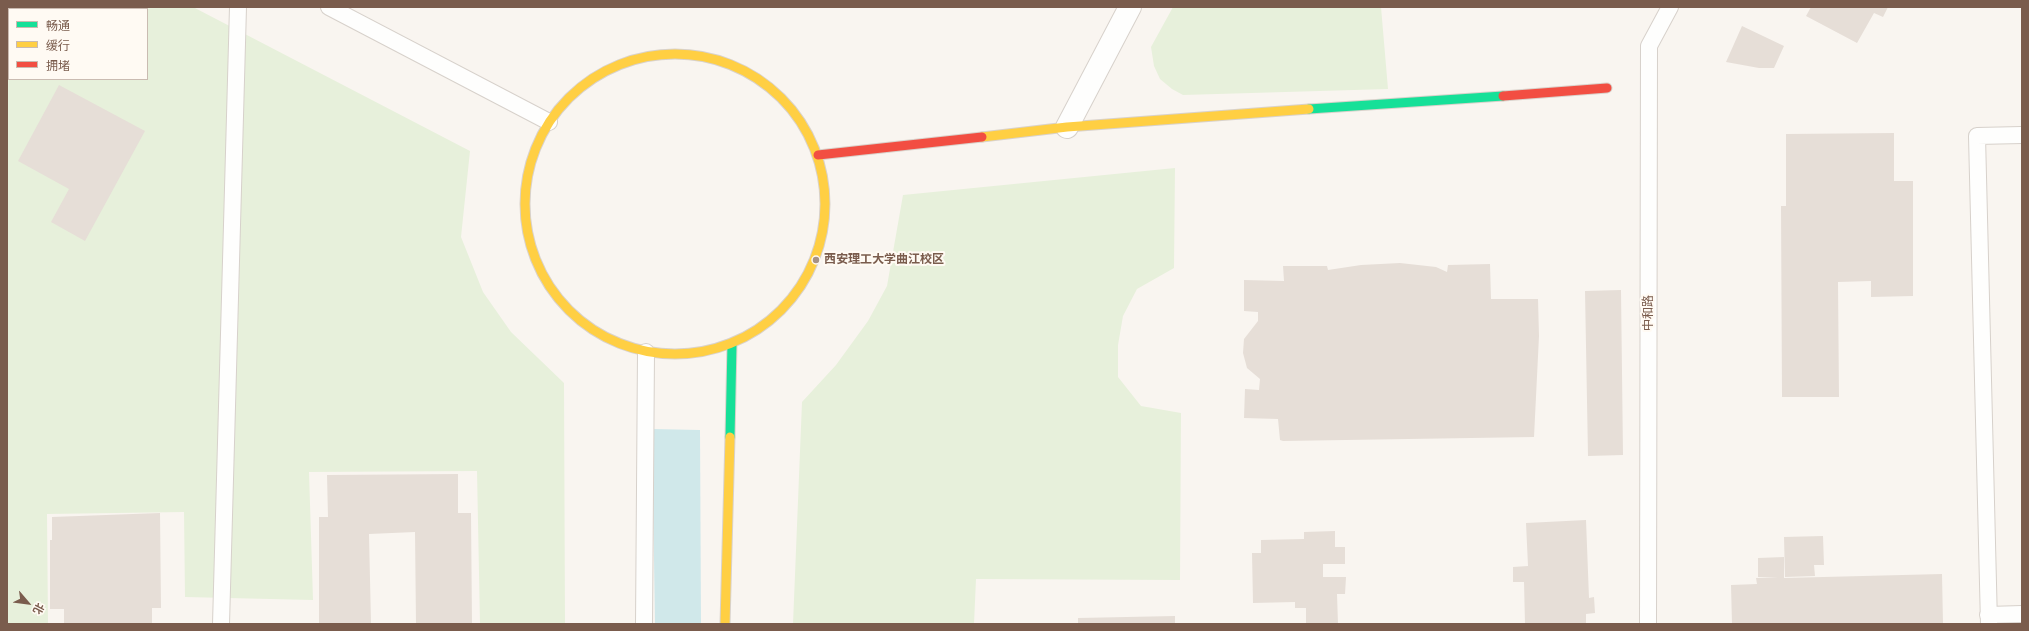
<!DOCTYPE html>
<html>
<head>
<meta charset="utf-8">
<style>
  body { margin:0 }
  #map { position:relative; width:2029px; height:631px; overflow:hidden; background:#f9f5f0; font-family:"IBM Plex Sans","Noto Sans SC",sans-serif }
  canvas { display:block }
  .frame { position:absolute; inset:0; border:8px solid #7a5c4d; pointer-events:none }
  .legend { position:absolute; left:8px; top:8px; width:140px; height:72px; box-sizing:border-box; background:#fffaf3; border:1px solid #cabbb1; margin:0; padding:5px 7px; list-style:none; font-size:12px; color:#7a5c4d }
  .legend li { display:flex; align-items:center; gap:8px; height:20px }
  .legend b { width:20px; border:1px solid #cabbb1 }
  .north { position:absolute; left:8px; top:583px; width:40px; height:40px; -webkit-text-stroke:3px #fffaf3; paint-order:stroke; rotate:118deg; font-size:11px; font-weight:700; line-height:16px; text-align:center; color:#7a5c4d }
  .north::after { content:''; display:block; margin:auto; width:14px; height:18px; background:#7a5c4d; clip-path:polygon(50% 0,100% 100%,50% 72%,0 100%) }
</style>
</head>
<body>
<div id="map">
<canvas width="2029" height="631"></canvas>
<div class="frame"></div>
<ul class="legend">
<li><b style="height:5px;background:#16e098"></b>畅通</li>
<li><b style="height:5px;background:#ffcf43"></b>缓行</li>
<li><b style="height:5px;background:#f24e42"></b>拥堵</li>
</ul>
<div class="north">北</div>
</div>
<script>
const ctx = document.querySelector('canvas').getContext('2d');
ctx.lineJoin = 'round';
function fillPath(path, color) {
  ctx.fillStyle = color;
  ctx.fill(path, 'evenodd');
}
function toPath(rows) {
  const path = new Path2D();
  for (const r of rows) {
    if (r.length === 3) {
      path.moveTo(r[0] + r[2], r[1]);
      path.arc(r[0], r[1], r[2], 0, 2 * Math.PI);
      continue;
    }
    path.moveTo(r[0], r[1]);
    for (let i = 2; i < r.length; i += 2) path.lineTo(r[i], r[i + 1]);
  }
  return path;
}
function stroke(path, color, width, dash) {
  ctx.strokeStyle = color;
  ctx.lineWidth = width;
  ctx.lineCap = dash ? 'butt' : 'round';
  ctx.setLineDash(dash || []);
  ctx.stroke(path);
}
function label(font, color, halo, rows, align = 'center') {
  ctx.font = font + ' "IBM Plex Sans","Noto Sans SC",sans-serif';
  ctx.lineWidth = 4;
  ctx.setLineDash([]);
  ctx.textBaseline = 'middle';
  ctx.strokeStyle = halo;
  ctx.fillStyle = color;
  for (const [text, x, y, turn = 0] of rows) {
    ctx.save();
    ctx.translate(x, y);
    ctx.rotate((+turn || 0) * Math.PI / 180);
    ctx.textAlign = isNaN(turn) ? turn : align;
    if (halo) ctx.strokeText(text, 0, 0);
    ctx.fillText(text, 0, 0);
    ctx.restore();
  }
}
fillPath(toPath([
  [7,7,193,7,470,151,461,237,483,292,511,332,564,383,565,624,480,624,477,471,309,472,313,600,185,597,184,512,47,514,48,624,7,624],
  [9,9,147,9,147,79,9,79],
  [1173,7,1381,7,1388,89,1183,95,1172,89,1160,79,1154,66,1151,47],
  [1175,168,1174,268,1137,289,1123,316,1118,345,1118,377,1141,406,1181,413,1180,580,976,579,974,624,793,624,802,402,836,365,868,321,887,286,903,195]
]), '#e7f0db');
fillPath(toPath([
  [652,429,700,430,701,624,655,624]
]), '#d0e8ea');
fillPath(toPath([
  [1811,7,1888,7,1883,17,1874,13,1857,43,1806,16],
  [1742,26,1784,46,1774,68,1759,68,1726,62],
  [59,85,145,131,85,241,51,222,69,189,18,161],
  [1894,133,1894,181,1913,181,1913,296,1871,297,1871,281,1838,282,1839,397,1782,397,1781,206,1786,206,1786,134],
  [1400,263,1436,267,1447,272,1448,265,1490,264,1491,299,1538,299,1539,336,1534,437,1283,441,1280,440,1278,419,1244,418,1245,389,1259,390,1260,379,1247,368,1243,353,1244,339,1258,321,1258,312,1244,311,1244,280,1284,281,1283,266,1327,266,1328,270,1361,265],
  [1621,290,1623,455,1588,456,1585,291],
  [458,474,458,513,471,513,472,624,416,624,415,532,369,534,371,624,319,624,319,517,328,517,327,475],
  [160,513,161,608,152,608,152,624,64,624,64,609,50,609,50,540,52,540,52,517],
  [1586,520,1589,598,1594,597,1595,613,1586,614,1586,624,1525,624,1524,582,1513,582,1513,567,1528,566,1526,523],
  [1335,531,1335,547,1345,547,1345,564,1323,564,1323,577,1346,577,1345,594,1337,594,1338,624,1306,624,1306,608,1295,608,1295,602,1253,603,1252,553,1261,553,1261,540,1304,539,1304,532],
  [1823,536,1824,565,1814,565,1815,576,1785,577,1784,537],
  [1784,557,1784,578,1942,574,1943,624,1732,624,1731,585,1757,584,1756,578,1778,578,1758,577,1758,558],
  [1175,616,1175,624,1078,624,1078,618]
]), '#e6ded7');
const lane = toPath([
  [329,7,549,122],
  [24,9,25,7],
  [7,47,9,43],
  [1988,615,2022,614],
  [221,624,238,7],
  [644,624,646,352],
  [1648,624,1649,46,1670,7],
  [1989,624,1977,136,2022,135]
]);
const street = toPath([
  [1067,127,1130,7]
]);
const fast = toPath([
  [1309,109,1503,96],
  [730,437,732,344]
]);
const slow = toPath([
  [675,204,150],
  [982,137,1067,127,1309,109],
  [725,624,730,437]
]);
const jam = toPath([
  [1503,96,1607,88],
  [818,155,982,137]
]);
stroke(lane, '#d7d1cb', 18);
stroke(street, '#d7d1cb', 24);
stroke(fast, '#d9d2cb', 11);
stroke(slow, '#d9d2cb', 11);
stroke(jam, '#d9d2cb', 11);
stroke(lane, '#fefefd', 16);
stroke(street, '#fefefd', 22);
stroke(fast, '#16e098', 9);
stroke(slow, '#ffcf43', 9);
stroke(jam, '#f24e42', 9);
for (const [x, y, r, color] of [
  [816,260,4,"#a69286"]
]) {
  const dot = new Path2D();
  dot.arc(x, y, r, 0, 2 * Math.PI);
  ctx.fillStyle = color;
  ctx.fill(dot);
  stroke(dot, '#fffaf3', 1.5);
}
label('bold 12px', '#7a5c4d', '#fffaf3', [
  ["西安理工大学曲江校区",824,260]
], 'left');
label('12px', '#7a5c4d', '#fffaf3', [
  ["中和路",1649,313,-90]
]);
</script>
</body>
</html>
